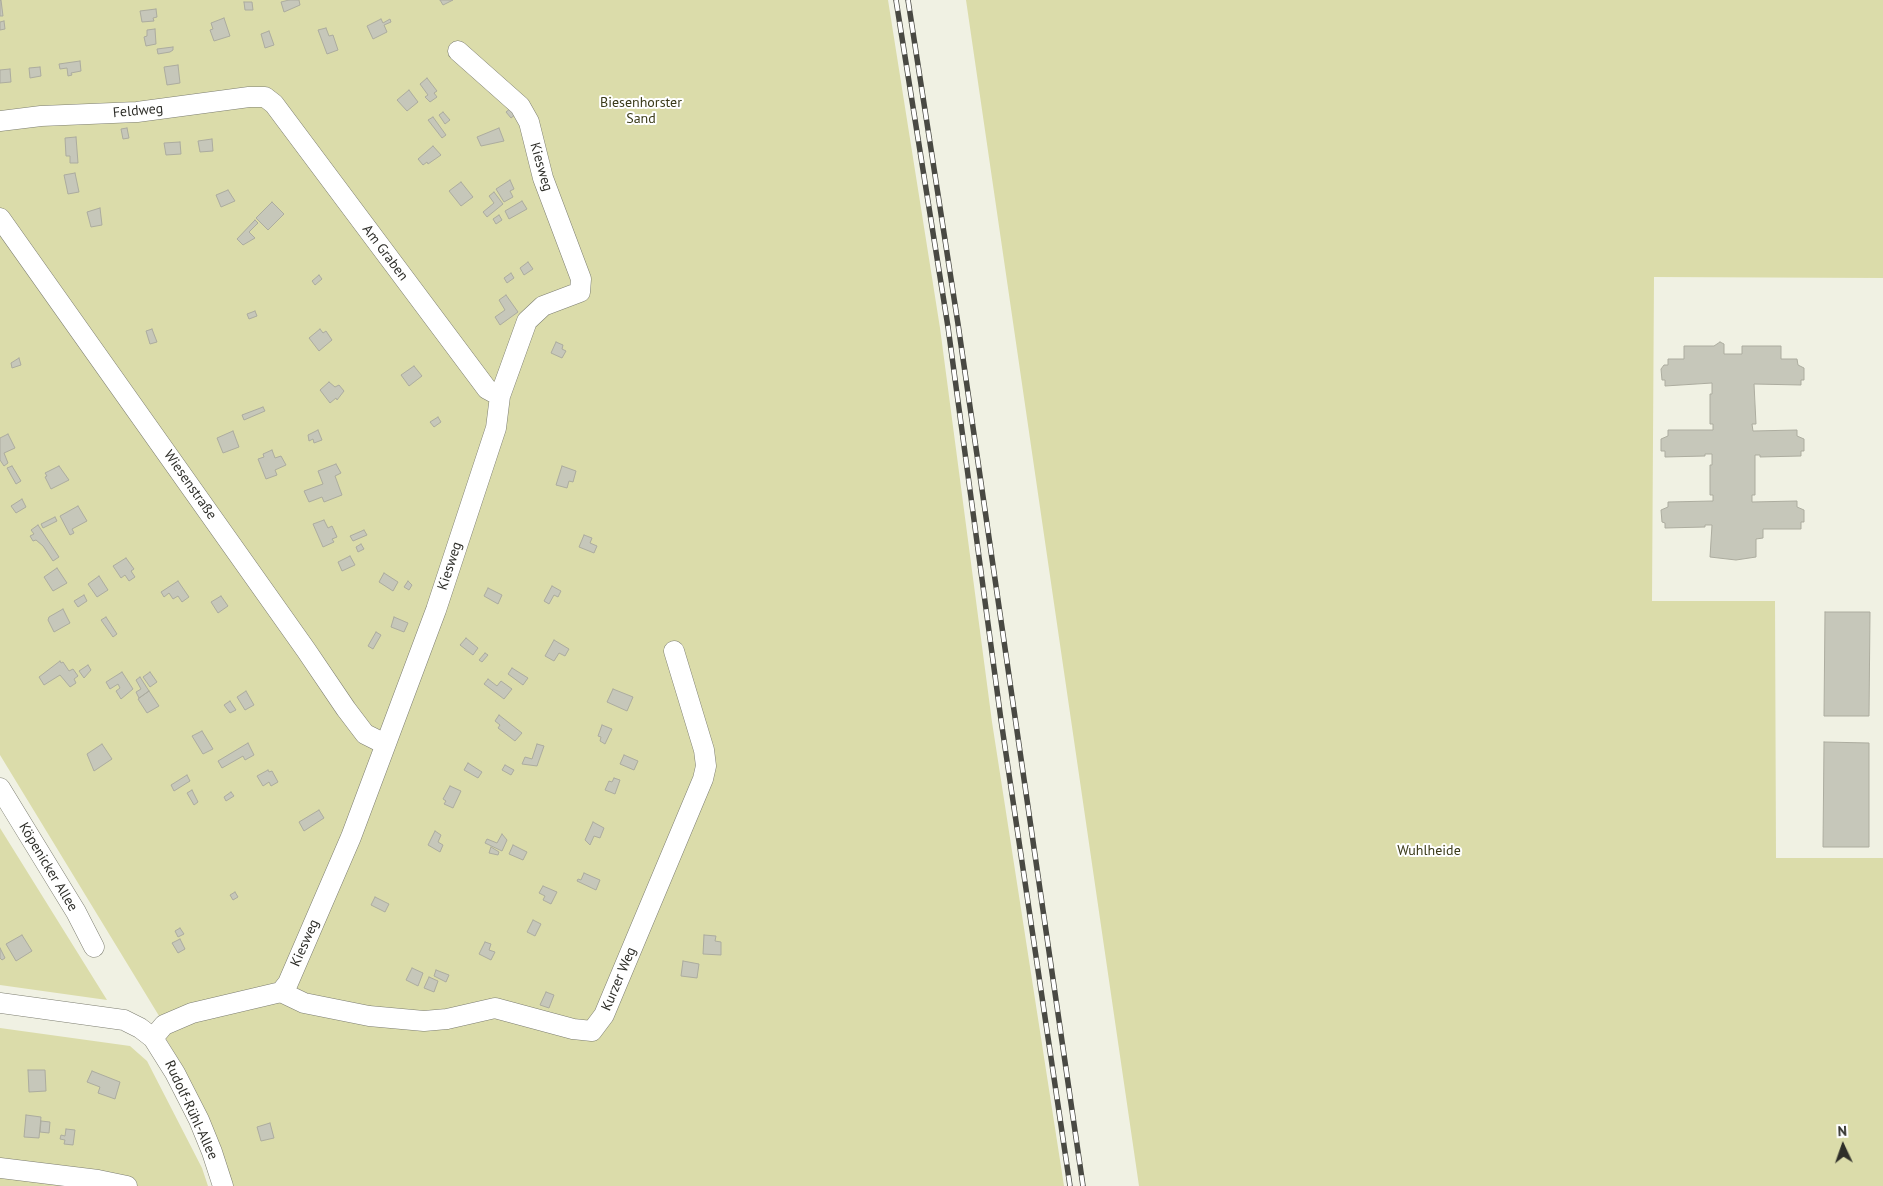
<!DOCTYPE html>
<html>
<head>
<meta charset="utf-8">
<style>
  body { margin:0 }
  #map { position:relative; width:1883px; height:1186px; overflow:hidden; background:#f0f1e3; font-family:"PT Sans",sans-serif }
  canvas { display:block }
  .north { position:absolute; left:1818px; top:1121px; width:50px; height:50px; -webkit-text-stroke:4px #fff; paint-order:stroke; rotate:357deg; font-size:14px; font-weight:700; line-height:20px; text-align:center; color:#2e2e29 }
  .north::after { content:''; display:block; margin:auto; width:18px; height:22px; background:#2e2e29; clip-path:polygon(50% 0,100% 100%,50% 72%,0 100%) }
</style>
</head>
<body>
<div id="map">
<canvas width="1883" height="1186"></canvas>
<div class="north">N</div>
</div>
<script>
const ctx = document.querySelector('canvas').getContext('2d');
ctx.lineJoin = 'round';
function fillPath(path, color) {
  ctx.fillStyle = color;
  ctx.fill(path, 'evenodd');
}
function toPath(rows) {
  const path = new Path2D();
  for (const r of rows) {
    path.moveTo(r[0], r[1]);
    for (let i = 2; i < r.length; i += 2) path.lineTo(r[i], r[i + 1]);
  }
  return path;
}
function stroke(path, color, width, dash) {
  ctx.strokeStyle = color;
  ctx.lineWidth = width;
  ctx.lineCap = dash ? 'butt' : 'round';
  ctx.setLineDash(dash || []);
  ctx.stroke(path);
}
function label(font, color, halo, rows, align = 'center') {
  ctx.font = font + ' "PT Sans",sans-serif';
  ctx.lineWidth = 4;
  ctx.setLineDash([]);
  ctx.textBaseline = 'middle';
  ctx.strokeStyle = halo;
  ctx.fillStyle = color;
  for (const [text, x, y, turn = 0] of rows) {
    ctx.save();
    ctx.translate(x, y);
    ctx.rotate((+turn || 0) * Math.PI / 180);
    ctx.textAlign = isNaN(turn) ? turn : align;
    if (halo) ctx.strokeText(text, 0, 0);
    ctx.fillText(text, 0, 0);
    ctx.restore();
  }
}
fillPath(toPath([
  [0,0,888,0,940,328,992,722,1064,1186,231,1186,206,1114,183,1067,166,1039,167,1029,0,755],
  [966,0,1883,0,1883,278,1654,277,1652,601,1775,601,1776,858,1883,858,1883,1186,1139,1186],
  [0,828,107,1000,0,985],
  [0,1028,130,1046,147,1061,202,1168,208,1186,0,1186]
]), '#dbdcaa');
const building = toPath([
  [1,0,3,16,0,16,0,1,1,0],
  [289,0,299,0,300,5,284,12,281,2,289,0],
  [440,0,453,0,443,5,440,0],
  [244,2,252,2,253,10,245,10,244,2],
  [156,9,157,17,153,18,154,21,142,22,140,11,156,9],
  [224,18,230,36,214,41,210,30,213,29,211,23,224,18],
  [381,19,383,23,390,19,391,22,384,25,387,32,373,39,367,26,381,19],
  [4,21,5,29,0,30,0,22,4,21],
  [326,28,329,36,333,35,338,50,327,54,318,30,326,28],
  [155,29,156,44,146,46,144,37,147,36,147,30,155,29],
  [269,31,274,45,265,48,261,34,269,31],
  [173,47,173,50,170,52,158,54,157,49,173,47],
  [80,61,81,71,71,73,72,75,68,76,67,68,60,69,59,64,80,61],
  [178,65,180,83,167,85,164,67,178,65],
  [40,67,41,76,30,78,29,68,40,67],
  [10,69,11,82,0,83,0,70,10,69],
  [427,78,437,91,434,93,437,97,430,102,425,97,428,95,420,84,427,78],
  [409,90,418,102,407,111,397,100,409,90],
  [511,108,516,114,511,118,506,112,511,108],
  [443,112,450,120,445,124,439,115,443,112],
  [433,117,446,135,442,138,428,120,433,117],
  [127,128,129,138,123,139,121,129,127,128],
  [499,128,504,141,481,146,477,137,499,128],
  [76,137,78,163,70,163,70,156,66,156,65,138,76,137],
  [212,139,213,151,200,152,198,141,212,139],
  [180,142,181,154,166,155,164,143,180,142],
  [433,146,441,155,428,164,427,162,423,165,418,159,433,146],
  [75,173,79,192,68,194,64,175,75,173],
  [510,180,514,189,510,191,513,197,504,202,496,189,510,180],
  [461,182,473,197,461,206,449,191,461,182],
  [228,190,235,201,221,207,216,195,228,190],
  [494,192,503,204,487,217,483,212,494,203,489,196,494,192],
  [522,201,527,209,509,219,505,211,522,201],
  [272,202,284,214,268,230,256,218,272,202],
  [100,208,102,225,91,227,87,212,100,208],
  [499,215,502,220,496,224,493,219,499,215],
  [255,220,258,223,249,232,255,238,243,245,237,239,255,220],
  [528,262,533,269,524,275,520,268,528,262],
  [511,273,514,278,507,283,504,278,511,273],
  [319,275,322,279,315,285,312,281,319,275],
  [506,295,518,312,500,325,495,317,505,310,499,300,506,295],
  [255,311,257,316,249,319,247,314,255,311],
  [152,329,157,342,150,344,146,331,152,329],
  [320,329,323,333,326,331,332,340,319,351,309,338,320,329],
  [556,342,563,345,562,349,566,351,562,358,551,353,556,342],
  [1720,342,1724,344,1724,354,1742,354,1742,346,1781,346,1781,359,1797,359,1798,365,1804,368,1804,380,1801,380,1801,385,1754,384,1756,424,1752,424,1753,431,1797,430,1797,436,1804,439,1804,451,1801,451,1801,456,1760,457,1760,455,1755,455,1755,495,1752,495,1752,502,1797,501,1797,507,1804,510,1804,522,1801,522,1801,529,1763,529,1763,538,1756,539,1756,557,1736,560,1710,557,1712,525,1705,525,1705,527,1665,528,1665,523,1662,522,1661,510,1668,507,1668,502,1713,501,1713,495,1710,495,1710,465,1712,465,1712,454,1705,454,1705,456,1665,457,1665,451,1661,451,1661,439,1668,436,1668,430,1713,430,1713,424,1710,424,1710,394,1712,394,1712,383,1665,386,1665,380,1662,380,1661,369,1664,365,1668,365,1668,359,1684,359,1684,346,1714,346,1720,342],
  [19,358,21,365,12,368,11,363,19,358],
  [414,366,422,376,409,386,401,375,414,366],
  [329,382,335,387,339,385,344,391,337,400,336,398,330,403,320,390,329,382],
  [263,407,265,411,244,420,242,415,263,407],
  [438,417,441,422,434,427,430,422,438,417],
  [318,430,322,440,314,443,313,439,309,441,308,435,318,430],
  [233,431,239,447,223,453,217,438,233,431],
  [8,434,15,448,4,453,8,463,4,466,0,460,0,438,8,434],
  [272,450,275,458,281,456,286,465,275,470,277,475,266,479,258,459,264,457,263,454,272,450],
  [336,464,341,473,335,476,342,495,324,502,322,497,309,502,304,491,323,484,318,471,336,464],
  [12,466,21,481,16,484,7,468,12,466],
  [59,466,69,480,51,489,45,477,47,476,45,473,59,466],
  [562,466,576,471,573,482,569,481,567,488,556,485,562,466],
  [22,499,26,507,16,513,11,506,22,499],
  [78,506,87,521,72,529,74,533,70,535,60,516,78,506],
  [55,517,57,521,43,528,41,524,55,517],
  [324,520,328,528,332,526,337,537,332,539,334,542,323,547,313,524,324,520],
  [38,525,59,557,53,561,43,546,36,540,33,541,30,536,34,534,31,530,38,525],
  [364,530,367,535,353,541,350,536,364,530],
  [584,535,592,538,590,543,597,546,594,553,579,547,584,535],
  [361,544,364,549,358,552,356,547,361,544],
  [350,556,355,565,342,571,338,562,350,556],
  [126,558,134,569,131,571,135,577,129,581,125,575,121,578,113,566,126,558],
  [57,568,67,583,53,591,44,577,57,568],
  [384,573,398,582,393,591,379,582,384,573],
  [99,576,108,590,97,597,88,584,99,576],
  [178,581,189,597,182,602,178,596,173,599,169,593,164,597,161,592,178,581],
  [408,581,412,585,409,590,404,587,408,581],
  [552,586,561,591,558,597,554,595,549,604,544,601,552,586],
  [488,588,502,595,498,604,484,596,488,588],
  [84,595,87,601,78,607,74,601,84,595],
  [221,596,228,606,218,613,211,602,221,596],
  [63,609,70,623,54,632,48,620,49,617,63,609],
  [1825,612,1870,612,1869,716,1824,716,1825,612],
  [106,617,117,634,113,637,101,620,106,617],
  [394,617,408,623,404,632,391,627,394,617],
  [376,632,381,635,373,649,368,646,376,632],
  [466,638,478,648,473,655,460,645,466,638],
  [554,640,569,649,565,656,559,653,554,661,545,656,554,640],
  [485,653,488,655,482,662,479,660,485,653],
  [60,661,61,663,63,662,69,671,73,669,78,676,74,679,76,683,70,687,60,675,44,685,39,677,60,661],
  [88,665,91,670,84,678,79,671,88,665],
  [512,668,528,678,523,685,508,674,512,668],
  [122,672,133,689,121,699,116,691,120,688,118,684,110,689,106,682,122,672],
  [150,672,157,682,150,687,143,677,150,672],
  [140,677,149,691,139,698,136,692,141,689,136,680,140,677],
  [488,679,497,686,501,681,512,689,504,699,484,684,488,679],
  [613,689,633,697,627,711,607,702,613,689],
  [149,691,159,706,147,713,138,699,149,691],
  [246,691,254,705,245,710,237,697,246,691],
  [230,701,236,710,230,713,224,705,230,701],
  [499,715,522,733,515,741,498,728,500,725,495,721,499,715],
  [602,725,612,729,605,744,600,741,601,737,598,736,602,725],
  [202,731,213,749,203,754,192,736,202,731],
  [1824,742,1869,743,1869,847,1823,847,1824,742],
  [248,743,254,755,245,760,243,756,222,768,218,761,248,743],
  [102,744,112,759,94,771,87,754,102,744],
  [537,744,544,746,537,766,522,764,525,757,532,759,537,744],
  [624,755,638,761,634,770,620,764,624,755],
  [468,763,482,772,478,778,464,770,468,763],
  [505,765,514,770,511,775,502,770,505,765],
  [268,770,269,772,272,771,278,782,271,786,269,782,263,786,257,776,268,770],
  [187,775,190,781,174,791,171,785,187,775],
  [614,778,620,780,615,794,605,790,609,781,612,782,614,778],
  [450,786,461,791,453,808,444,804,446,801,443,799,450,786],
  [192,790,198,802,194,805,187,793,192,790],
  [231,792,234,796,226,801,224,797,231,792],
  [319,810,324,818,304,831,299,822,319,810],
  [593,822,604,828,600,838,594,836,590,845,585,840,593,822],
  [435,831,441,835,438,842,443,845,440,852,428,845,435,831],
  [502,834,507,840,502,851,485,843,487,839,497,843,502,834],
  [513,845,527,852,523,860,509,854,513,845],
  [491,847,499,852,498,855,489,853,491,847],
  [584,873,600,880,596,890,577,881,578,879,581,880,584,873],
  [543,886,557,892,551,904,543,900,545,896,539,893,543,886],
  [235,892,238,897,233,900,230,895,235,892],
  [375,897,389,904,385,912,371,905,375,897],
  [533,920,541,924,535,936,527,932,533,920],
  [180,928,184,934,178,937,175,931,180,928],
  [22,935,32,951,16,961,6,944,22,935],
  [704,935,716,936,715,941,721,942,721,955,703,954,704,935],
  [180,939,185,949,178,953,172,943,180,939],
  [485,942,491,944,489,950,495,952,491,960,479,954,485,942],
  [0,948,5,958,2,960,0,958,0,948],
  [683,961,699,964,697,978,681,976,683,961],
  [412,968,423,973,418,986,406,980,412,968],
  [436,970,449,975,446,982,434,976,436,970],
  [429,977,438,981,434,992,424,988,429,977],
  [546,992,554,995,549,1008,540,1005,546,992],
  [28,1070,45,1070,46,1091,29,1092,28,1070],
  [92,1071,120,1082,115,1099,98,1093,100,1087,87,1082,92,1071],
  [26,1115,41,1117,39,1138,24,1137,26,1115],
  [41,1121,50,1122,49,1133,40,1132,41,1121],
  [270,1123,274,1138,261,1141,257,1127,270,1123],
  [66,1129,75,1130,73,1145,64,1144,65,1140,60,1139,61,1135,65,1136,66,1129]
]);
fillPath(building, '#c6c7ba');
stroke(building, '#acac9f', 1);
const minor = toPath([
  [0,121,41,116,137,112,249,97,265,97,274,104,487,389,500,396],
  [0,218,306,650,346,709,365,734,385,744],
  [0,788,76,912,94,947],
  [281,992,304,1003,369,1016,424,1021,447,1019,495,1008,573,1029,592,1031,604,1015,703,779,706,766,704,750,674,651],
  [0,1003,124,1020,140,1028,153,1038,175,1073,199,1120,212,1152,223,1186],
  [153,1038,164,1025,192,1013,281,992,288,983,351,837,436,610,496,428,500,396,527,321,543,306,580,292,581,279,543,178,529,122,520,106,458,51],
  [0,1168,98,1180,127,1186]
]);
stroke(minor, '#7d7e71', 21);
stroke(minor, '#fff', 20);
const rail = toPath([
  [896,0,948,327,1001,720,1070,1186],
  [908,0,958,324,1083,1186]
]);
stroke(rail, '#494943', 5.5);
stroke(rail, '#fff', 4, [11]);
label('14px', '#3a3a19', '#fff', [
  ["Biesenhorster",641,103],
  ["Sand",641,119],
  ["Wuhlheide",1429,851]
]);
label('14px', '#2e2e29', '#fff', [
  ["Feldweg",138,111,-5],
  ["Kiesweg",541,167,74],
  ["Am Graben",385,253,53],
  ["Wiesenstraße",190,485,55],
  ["Kiesweg",450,566,-72],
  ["Köpenicker Allee",48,867,59],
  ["Kiesweg",305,943,-66],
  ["Kurzer Weg",619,979,-67],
  ["Rudolf-Rühl-Allee",191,1110,65]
]);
</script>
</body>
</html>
